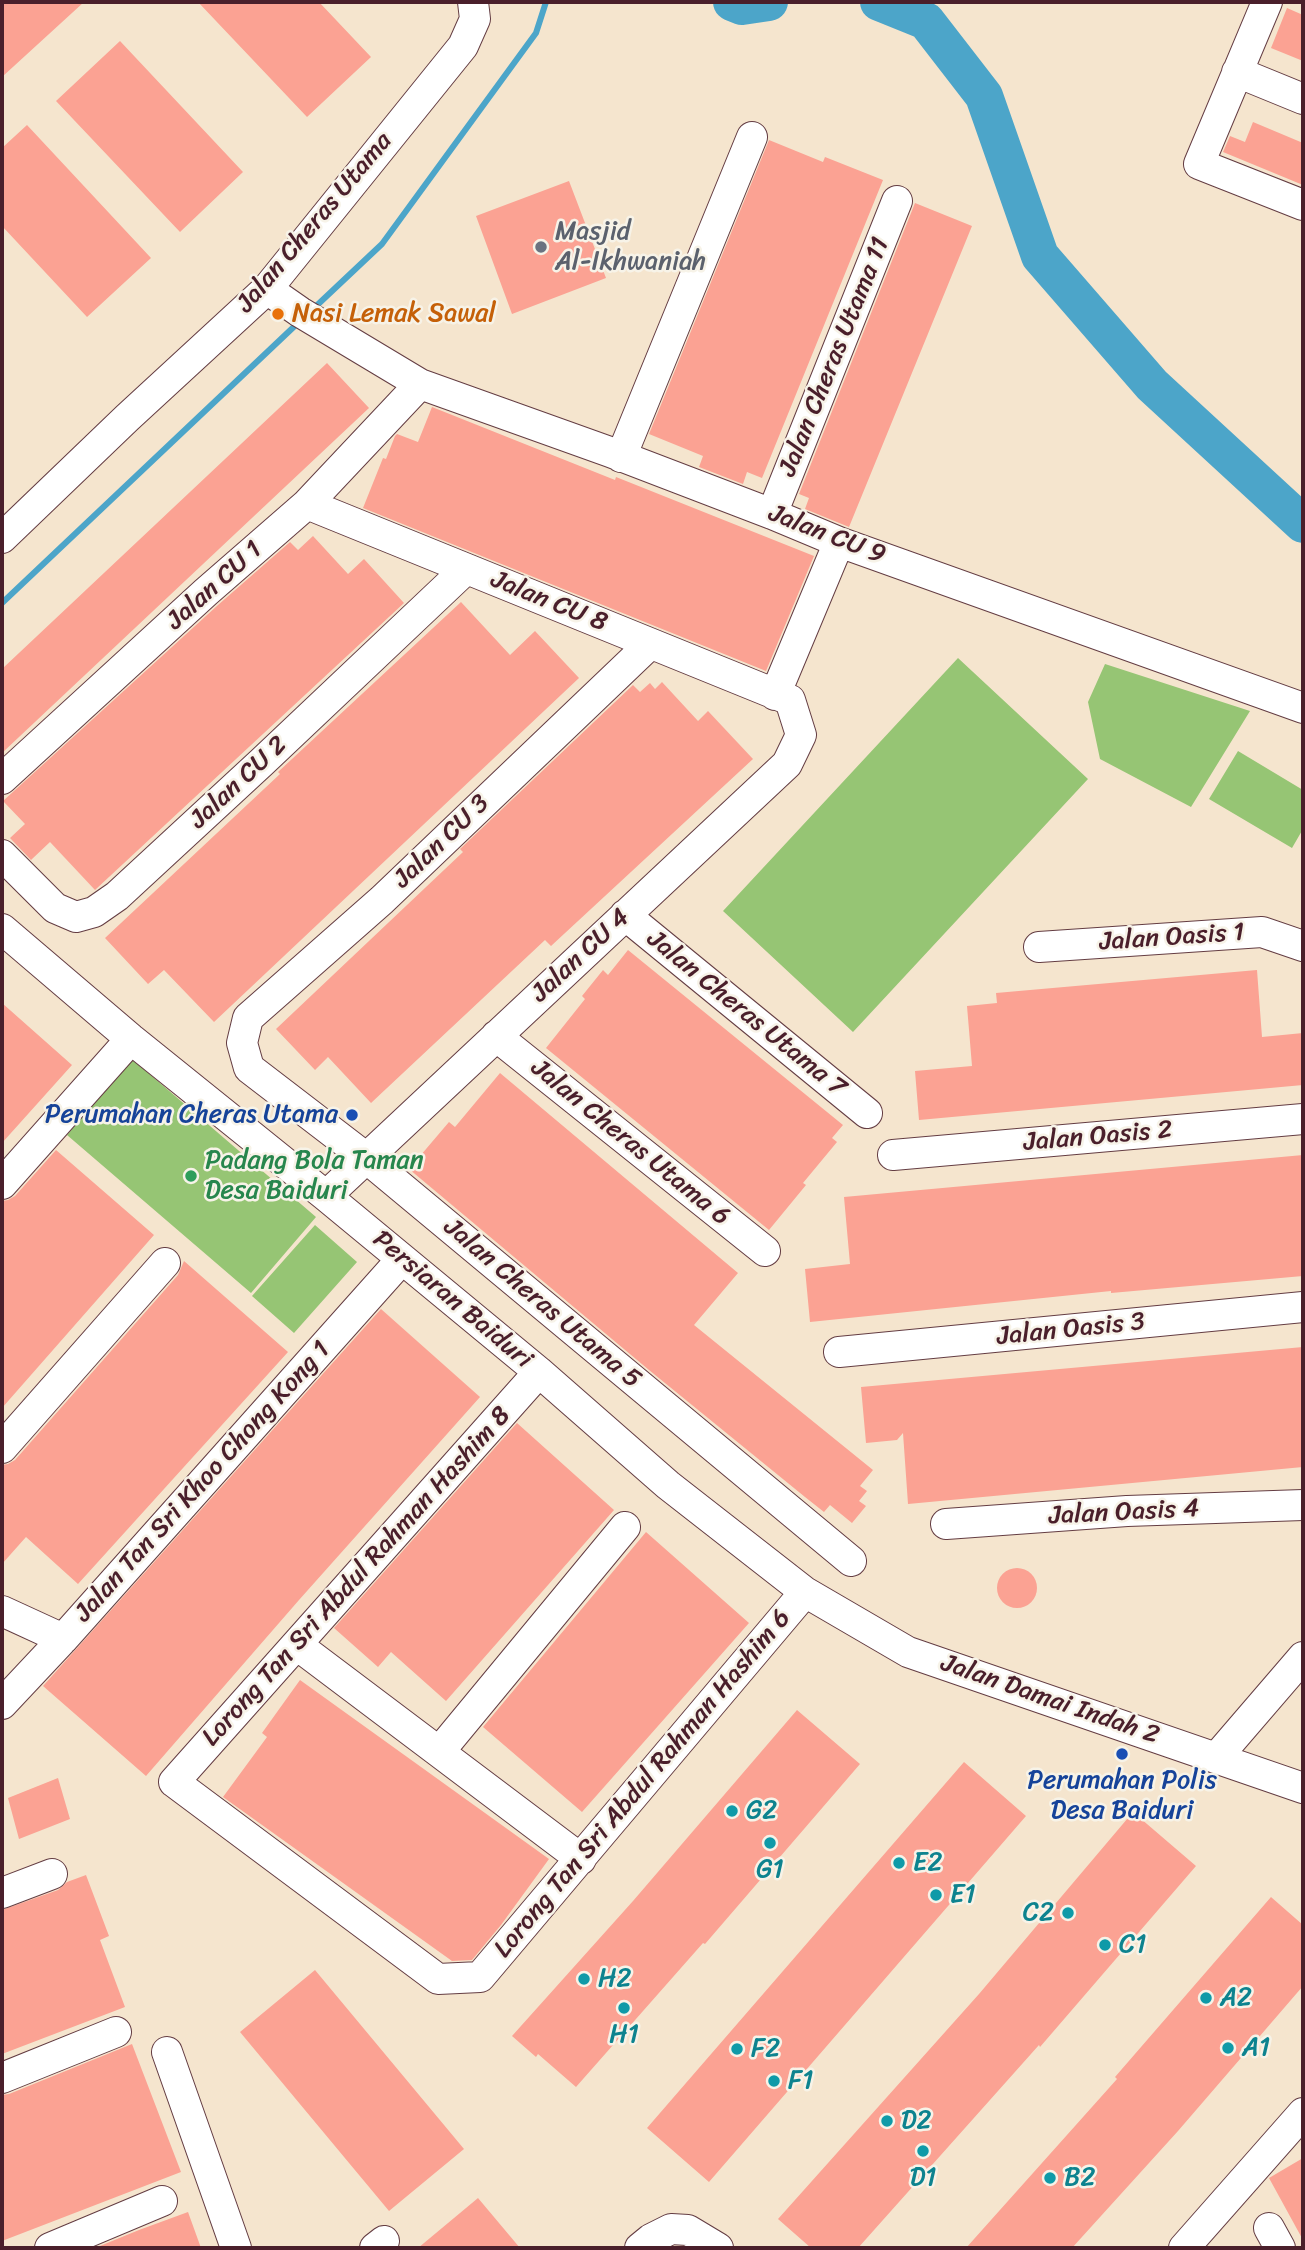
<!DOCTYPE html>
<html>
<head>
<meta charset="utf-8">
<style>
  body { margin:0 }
  #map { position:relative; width:1305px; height:2250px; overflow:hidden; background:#f5e5ce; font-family:Sriracha,sans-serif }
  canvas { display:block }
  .frame { position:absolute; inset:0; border:4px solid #4a1f2b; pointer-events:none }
</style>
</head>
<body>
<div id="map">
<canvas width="1305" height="2250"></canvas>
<div class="frame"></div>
</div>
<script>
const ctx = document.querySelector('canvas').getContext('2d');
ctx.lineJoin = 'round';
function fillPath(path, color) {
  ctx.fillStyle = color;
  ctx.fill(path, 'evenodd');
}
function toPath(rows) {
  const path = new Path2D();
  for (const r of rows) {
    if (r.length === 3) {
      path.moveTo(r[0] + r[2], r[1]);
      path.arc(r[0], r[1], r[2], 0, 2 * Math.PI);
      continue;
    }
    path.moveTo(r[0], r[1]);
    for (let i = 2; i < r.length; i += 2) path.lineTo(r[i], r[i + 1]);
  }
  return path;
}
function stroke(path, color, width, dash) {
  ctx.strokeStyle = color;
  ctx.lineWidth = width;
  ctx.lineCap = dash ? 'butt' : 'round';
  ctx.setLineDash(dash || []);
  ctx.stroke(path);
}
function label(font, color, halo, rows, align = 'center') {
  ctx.font = font + ' Sriracha,sans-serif';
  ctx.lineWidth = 5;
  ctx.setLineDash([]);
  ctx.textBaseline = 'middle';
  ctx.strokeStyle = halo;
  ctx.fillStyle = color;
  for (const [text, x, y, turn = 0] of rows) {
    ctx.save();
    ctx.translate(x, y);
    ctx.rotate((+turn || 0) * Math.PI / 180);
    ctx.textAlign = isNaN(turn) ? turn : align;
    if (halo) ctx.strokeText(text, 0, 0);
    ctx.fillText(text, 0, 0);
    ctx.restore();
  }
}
fillPath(toPath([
  [958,658,1088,779,853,1032,723,911],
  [1105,664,1250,711,1191,807,1100,759,1088,702],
  [1238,751,1303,790,1303,829,1292,848,1209,799],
  [132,1059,316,1217,251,1293,67,1135],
  [315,1225,357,1262,294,1333,252,1296]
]), '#96c574');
stroke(toPath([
  [313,309,382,244,536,33,546,2],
  [2,603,300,321]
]), '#4ca5c9', 6);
stroke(toPath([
  [732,2,742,6,769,2],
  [879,2,926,21,984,96,1040,256,1152,385,1303,524]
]), '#4ca5c9', 38);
fillPath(toPath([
  [2,2,84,2,2,77],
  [198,2,319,2,371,57,307,117],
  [1287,8,1303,15,1303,61,1271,48],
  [120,41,243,172,180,232,56,101],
  [1253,122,1303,143,1303,185,1223,152,1230,136,1245,142],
  [27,125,151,258,87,317,2,226,2,148],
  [769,140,823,162,825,157,883,180,762,478,747,472,743,484,699,467,703,456,649,434],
  [569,181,606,278,512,314,476,216],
  [915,203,972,226,849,527,805,509,809,498,799,494],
  [327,363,369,408,2,753,2,669],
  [432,407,615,480,616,477,814,556,766,671,363,508,383,458,386,459,395,436,397,434,418,442],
  [313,536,348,574,364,559,404,603,95,890,50,842,31,860,10,838,25,824,3,801,218,605,290,542,298,550],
  [461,602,510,655,535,631,579,678,214,1022,164,970,148,984,105,938,280,774,278,772],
  [662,682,698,721,708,711,753,759,551,946,545,940,371,1103,328,1057,315,1070,276,1029,463,852,460,849,633,685,640,692,650,683,655,689],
  [628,950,843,1125,832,1138,837,1142,803,1183,806,1185,769,1230,546,1048,585,999,582,996,603,970,608,975],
  [1257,970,1262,1037,1303,1033,1303,1085,919,1120,915,1071,972,1066,967,1006,997,1003,996,993],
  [2,1003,72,1065,2,1143],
  [500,1073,738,1273,694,1325,873,1470,860,1486,867,1491,859,1501,866,1506,852,1523,830,1505,824,1512,805,1497,649,1370,409,1169,449,1122,455,1127],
  [56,1150,154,1235,2,1408,2,1201,8,1200,15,1196],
  [1303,1155,1303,1276,1111,1293,1111,1291,810,1322,805,1269,850,1264,844,1197],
  [184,1261,288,1352,78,1584,26,1537,2,1564,2,1465,8,1464,15,1460,178,1275],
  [381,1309,480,1397,299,1600,146,1776,43,1686],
  [1303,1347,1303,1467,908,1504,903,1433,897,1440,866,1443,861,1387],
  [517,1423,614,1510,446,1701,391,1652,378,1667,334,1628],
  [646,1532,749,1623,582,1812,483,1727],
  [1017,1588,20],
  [300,1680,549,1859,501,1925,472,1960,452,1961,223,1797,267,1737,262,1733],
  [797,1710,860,1764,705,1944,703,1943,576,2087,538,2054,536,2057,512,2036,633,1901],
  [964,1762,1026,1816,709,2182,647,2128],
  [58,1778,70,1819,19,1839,8,1798],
  [1133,1812,1196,1866,1040,2047,1039,2045,858,2248,811,2248,778,2219,979,1994],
  [86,1875,109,1936,100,1940,125,2007,2,2054,2,1910,58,1890,67,1882],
  [1271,1897,1303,1925,1303,1986,1178,2131,1072,2248,966,2248,1117,2079,1115,2077],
  [315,1970,464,2149,389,2211,240,2032],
  [132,2044,181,2172,2,2241,2,2095,9,2094],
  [1303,2158,1303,2240,1269,2178],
  [478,2198,520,2248,418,2248],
  [188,2212,201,2248,95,2248,139,2230]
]), '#fba293');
const minor = toPath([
  [1267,2,1199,164,1303,205],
  [1237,72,1303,99],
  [267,289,300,312,420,384,610,452,772,514,839,542,1303,708],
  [621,457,752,137],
  [307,504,790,700,801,735,787,764,326,1196],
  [772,514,897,201],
  [2,538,127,418,267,289,463,46,475,19,473,2],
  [650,644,382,900,248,1018,242,1043,249,1068,365,1157,851,1561],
  [775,695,839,542],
  [2,779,206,592,307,504,420,384],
  [2,855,55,908,76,917,94,912,117,896,262,762,466,569],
  [625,915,867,1113],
  [2,929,131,1039,326,1196,539,1372,668,1485,805,1592,908,1652,1303,1788],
  [1039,947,1262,932,1303,946],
  [496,1036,765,1251],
  [893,1155,1303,1119],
  [2,1184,131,1039],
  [839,1352,1303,1307],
  [539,1372,174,1782,438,1979,480,1977,805,1592],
  [2,1448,165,1263],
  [946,1524,1127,1511,1303,1505],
  [2,1611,63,1639],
  [297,1645,581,1859],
  [2,1704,63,1639,402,1259],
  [439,1752,625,1527],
  [1217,1757,1303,1657],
  [2,1893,52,1874],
  [167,2052,236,2248],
  [2,2078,116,2032],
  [1269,2228,1280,2248],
  [50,2248,162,2201],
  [375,2248,384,2241],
  [640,2248,651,2239,671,2229,688,2230,718,2248],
  [1184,2248,1303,2113]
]);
stroke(minor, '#643d43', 32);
stroke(minor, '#fff', 30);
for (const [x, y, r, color] of [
  [541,247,7,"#6b7280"],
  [278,314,7,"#e8710a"],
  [352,1115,7,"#1a4fb4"],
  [191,1176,7,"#2e9e5b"],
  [1122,1754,7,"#1a4fb4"],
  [732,1811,7,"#0f9aa8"],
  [770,1843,7,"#0f9aa8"],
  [899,1863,7,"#0f9aa8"],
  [936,1895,7,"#0f9aa8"],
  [1068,1913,7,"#0f9aa8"],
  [1105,1945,7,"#0f9aa8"],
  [584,1979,7,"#0f9aa8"],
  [1206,1998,7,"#0f9aa8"],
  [624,2008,7,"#0f9aa8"],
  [1228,2048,7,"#0f9aa8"],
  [737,2049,7,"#0f9aa8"],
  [774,2081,7,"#0f9aa8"],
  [887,2121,7,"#0f9aa8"],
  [923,2151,7,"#0f9aa8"],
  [1050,2178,7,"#0f9aa8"]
]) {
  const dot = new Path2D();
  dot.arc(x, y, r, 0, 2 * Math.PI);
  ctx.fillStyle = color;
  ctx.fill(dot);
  stroke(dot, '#f7f3e8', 2.5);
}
label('26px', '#4a1f2b', '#f7f3e8', [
  ["Jalan Cheras Utama",315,223,-50],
  ["Jalan Cheras Utama 11",835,357,-68],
  ["Jalan CU 9",827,535,21],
  ["Jalan CU 1",215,586,-42],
  ["Jalan CU 8",549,602,22],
  ["Jalan CU 2",239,783,-43],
  ["Jalan CU 3",442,842,-44],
  ["Jalan Oasis 1",1172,938,-4],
  ["Jalan CU 4",581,956,-43],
  ["Jalan Cheras Utama 7",746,1014,39],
  ["Jalan Oasis 2",1098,1137,-5],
  ["Jalan Cheras Utama 6",630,1143,39],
  ["Persiaran Baiduri",452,1300,40],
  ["Jalan Cheras Utama 5",542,1304,40],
  ["Jalan Oasis 3",1071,1330,-6],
  ["Jalan Tan Sri Khoo Chong Kong 1",203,1482,-48],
  ["Jalan Oasis 4",1124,1513,-3],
  ["Lorong Tan Sri Abdul Rahman Hashim 8",357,1577,-48],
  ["Jalan Damai Indah 2",1050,1700,19],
  ["Lorong Tan Sri Abdul Rahman Hashim 6",643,1784,-50]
]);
label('26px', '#5b616d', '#f7f3e8', [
  ["Masjid",555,232],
  ["Al-Ikhwaniah",555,262]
], 'left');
label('26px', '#c56008', '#f7f3e8', [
  ["Nasi Lemak Sawal",292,314]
], 'left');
label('26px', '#164399', '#f7f3e8', [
  ["Perumahan Cheras Utama",338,1115],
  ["Perumahan Polis",1122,1781,"center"],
  ["Desa Baiduri",1122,1811,"center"]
], 'right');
label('26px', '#27864d', '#f7f3e8', [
  ["Padang Bola Taman",205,1161],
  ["Desa Baiduri",205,1191]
], 'left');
label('26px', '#0d838f', '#f7f3e8', [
  ["G2",746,1811],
  ["E2",913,1863],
  ["G1",770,1870,"center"],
  ["E1",950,1895],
  ["C2",1054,1913,"right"],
  ["C1",1119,1945],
  ["H2",598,1979],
  ["A2",1220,1998],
  ["H1",624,2035,"center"],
  ["A1",1242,2048],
  ["F2",751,2049],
  ["F1",788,2081],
  ["D2",901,2121],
  ["D1",923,2178,"center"],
  ["B2",1064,2178]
], 'left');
</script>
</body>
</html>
